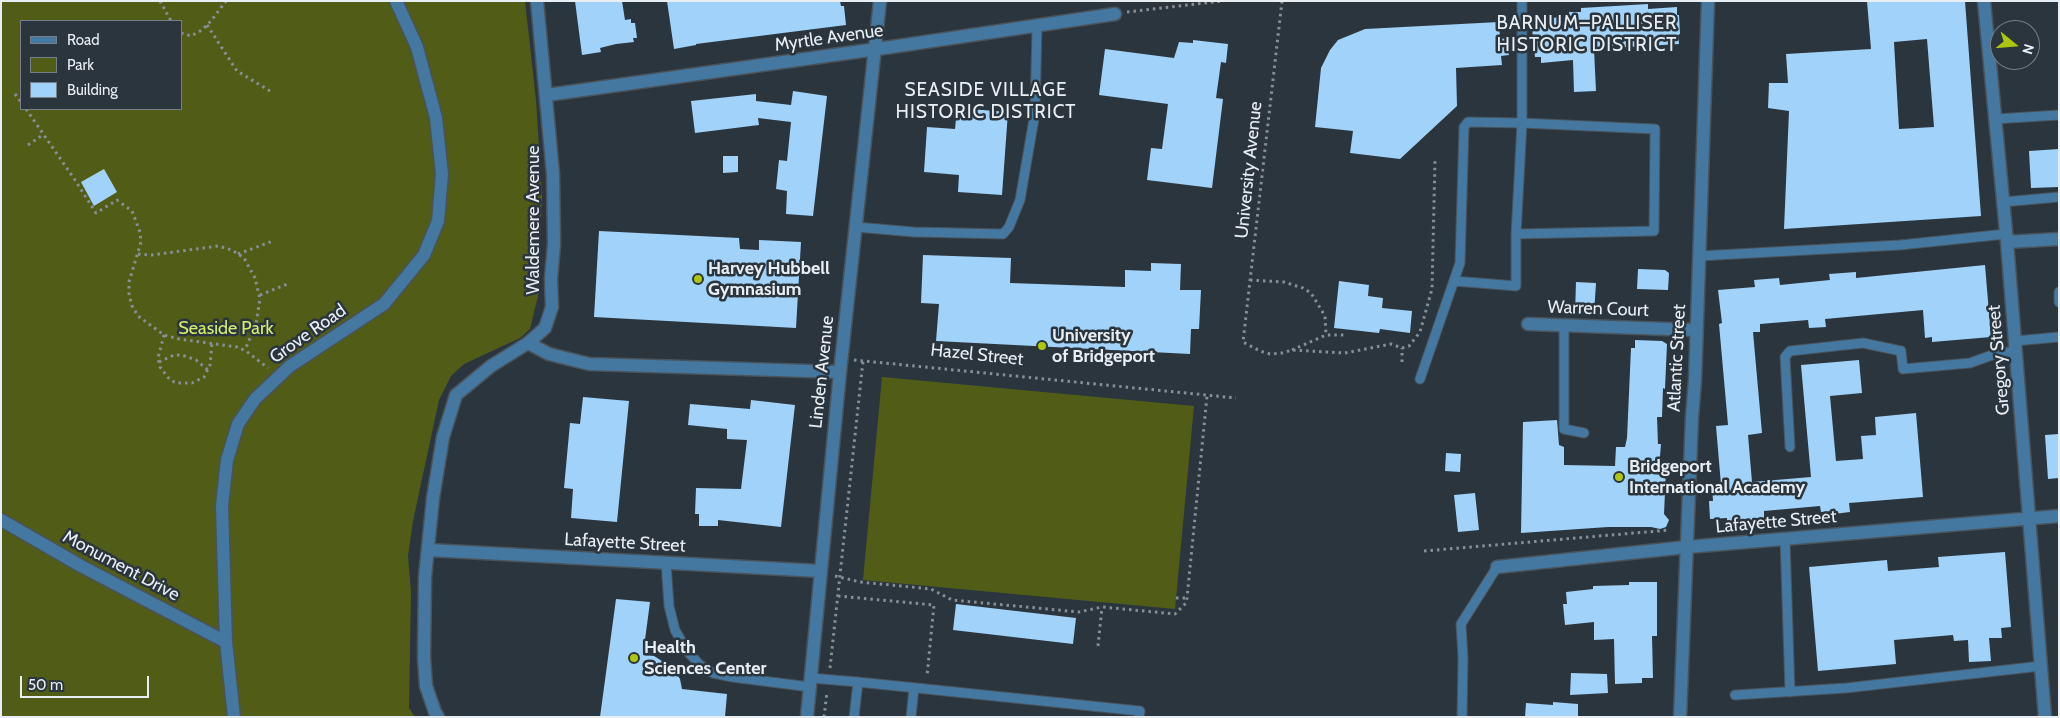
<!DOCTYPE html>
<html>
<head>
<meta charset="utf-8">
<style>
  body { margin:0 }
  #map { position:relative; width:2060px; height:718px; overflow:hidden; background:#2b353e; font-family:Cabin,sans-serif }
  canvas { display:block }
  .frame { position:absolute; inset:0; border:2px solid #e7eef4; pointer-events:none }
  .legend { position:absolute; left:20px; top:20px; width:162px; height:90px; box-sizing:border-box; background:#2b353e; border:1px solid #767f87; margin:0; padding:6px 9px; list-style:none; font-size:15px; color:#e7eef4 }
  .legend li { display:flex; align-items:center; gap:10px; height:25px }
  .legend b { width:25px; border:1px solid #767f87 }
  .north { position:absolute; left:1990px; top:20px; width:50px; height:50px; box-sizing:border-box; background:#2b353e; border:1px solid #767f87; border-radius:50%; rotate:107deg; font-size:14px; font-weight:700; line-height:20px; text-align:center; color:#e7eef4 }
  .north::after { content:''; display:block; margin:auto; width:18px; height:22px; background:#adc60f; clip-path:polygon(50% 0,100% 100%,50% 72%,0 100%) }
  .scale { position:absolute; left:20px; top:676px; width:129px; height:22px; box-sizing:border-box; border:2px solid #e7eef4; border-top:0; padding-left:6px; font-size:15px; line-height:18px; white-space:nowrap; color:#e7eef4; -webkit-text-stroke:4px #2b353e; paint-order:stroke }
</style>
</head>
<body>
<div id="map">
<canvas width="2060" height="718"></canvas>
<div class="frame"></div>
<ul class="legend">
<li><b style="height:6px;background:#4478a0"></b>Road</li>
<li><b style="height:14px;background:#515d17"></b>Park</li>
<li><b style="height:14px;background:#a1d2f9"></b>Building</li>
</ul>
<div class="north">N</div>
<div class="scale">50 m</div>
</div>
<script>
const ctx = document.querySelector('canvas').getContext('2d');
ctx.lineJoin = 'round';
function fillPath(path, color) {
  ctx.fillStyle = color;
  ctx.fill(path, 'evenodd');
}
function toPath(rows) {
  const path = new Path2D();
  for (const r of rows) {
    path.moveTo(r[0], r[1]);
    for (let i = 2; i < r.length; i += 2) path.lineTo(r[i], r[i + 1]);
  }
  return path;
}
function stroke(path, color, width, dash) {
  ctx.strokeStyle = color;
  ctx.lineWidth = width;
  ctx.lineCap = dash ? 'butt' : 'round';
  ctx.setLineDash(dash || []);
  ctx.stroke(path);
}
function label(font, color, halo, rows, align = 'center') {
  ctx.font = font + ' Cabin,sans-serif';
  ctx.lineWidth = 5;
  ctx.setLineDash([]);
  ctx.textBaseline = 'middle';
  ctx.strokeStyle = halo;
  ctx.fillStyle = color;
  for (const [text, x, y, turn = 0] of rows) {
    ctx.save();
    ctx.translate(x, y);
    ctx.rotate((+turn || 0) * Math.PI / 180);
    ctx.textAlign = isNaN(turn) ? turn : align;
    if (halo) ctx.strokeText(text, 0, 0);
    ctx.fillText(text, 0, 0);
    ctx.restore();
  }
}
fillPath(toPath([
  [1,1,525,1,536,100,542,196,538,296,530,329,520,338,464,364,451,376,439,400,413,521,408,556,411,592,409,708,415,717,1,717],
  [21,21,181,21,181,109,21,109],
  [882,377,1194,406,1175,609,863,580]
]), '#515d17');
fillPath(toPath([
  [575,1,622,1,625,20,631,19,631,23,635,23,637,38,633,38,634,42,616,44,600,48,601,52,582,55],
  [667,1,840,1,841,6,844,6,846,25,696,44,696,45,674,49],
  [1867,1,1965,1,1981,216,1784,229,1789,111,1768,108,1769,83,1788,83,1786,54,1871,49],
  [1927,39,1934,127,1899,129,1894,42],
  [1648,4,1648,9,1677,7,1677,15,1679,15,1680,34,1678,35,1679,44,1594,49,1596,91,1574,92,1573,60,1541,63,1541,57,1535,57,1532,28,1535,27,1535,20,1569,16,1569,12,1581,12,1581,8],
  [1499,22,1500,39,1508,38,1509,55,1501,56,1502,65,1456,68,1457,106,1400,159,1350,153,1353,131,1315,127,1321,68,1330,50,1338,40,1365,29],
  [1193,40,1228,44,1226,63,1221,62,1216,98,1223,99,1212,188,1147,180,1151,148,1162,149,1168,104,1099,95,1105,49,1174,58,1179,42,1193,43],
  [793,91,827,96,813,216,786,214,787,191,776,189,779,160,787,161,791,122,758,118,759,125,695,133,691,101,756,94,756,101,791,105],
  [957,108,1008,112,1002,195,958,192,959,175,924,172,927,127,955,129],
  [2059,149,2059,187,2031,188,2029,151],
  [723,156,738,156,738,172,723,173],
  [104,169,117,192,94,206,81,182],
  [599,231,739,238,740,249,759,250,759,240,801,242,796,328,594,317],
  [923,255,1011,258,1010,283,1125,287,1125,270,1151,271,1151,263,1181,264,1180,290,1201,290,1199,329,1191,329,1190,354,936,341,939,304,921,303],
  [1985,265,1991,337,1932,342,1932,337,1925,338,1923,310,1825,319,1826,327,1809,328,1808,320,1760,324,1760,332,1753,332,1762,433,1748,435,1752,482,1811,477,1801,365,1859,360,1862,393,1830,396,1836,461,1863,459,1861,436,1876,435,1875,417,1916,413,1923,497,1849,503,1850,512,1834,514,1834,511,1821,512,1820,506,1764,511,1764,519,1727,522,1727,518,1710,519,1709,501,1713,501,1712,486,1721,485,1716,426,1728,425,1719,324,1722,323,1718,290,1755,287,1754,280,1779,278,1780,285,1830,280,1829,274,1856,272,1856,278],
  [1638,269,1665,270,1669,273,1668,290,1637,289],
  [1339,281,1369,285,1368,296,1383,298,1382,308,1412,311,1410,333,1380,329,1379,333,1334,328],
  [1576,282,1596,283,1594,314,1575,314],
  [1635,340,1662,341,1667,344,1665,389,1663,388,1662,417,1657,417,1658,444,1661,444,1659,469,1666,469,1664,514,1669,520,1666,527,1660,529,1651,527,1608,527,1521,533,1523,422,1557,420,1559,445,1564,447,1564,465,1615,466,1616,447,1625,447,1627,438,1631,348,1635,348],
  [583,397,629,401,617,522,571,518,573,489,564,488,570,423,580,424],
  [751,400,795,405,781,527,718,520,718,526,699,526,699,514,695,514,696,488,741,489,747,440,727,439,727,429,688,425,690,404,750,409],
  [2059,434,2059,478,2048,479,2045,435],
  [1446,453,1461,454,1460,472,1445,471],
  [1475,493,1479,530,1458,532,1454,495],
  [2005,552,2011,627,2001,628,2002,638,1989,638,1991,661,1969,662,1968,640,1954,641,1953,635,1894,640,1896,664,1818,671,1809,567,1887,560,1888,571,1939,567,1938,557],
  [1629,582,1657,582,1657,636,1652,636,1653,678,1642,678,1642,683,1615,684,1614,639,1594,640,1594,622,1565,625,1563,604,1567,604,1566,592,1593,589,1593,586,1629,585],
  [616,599,650,602,643,655,654,656,673,668,680,679,682,689,727,694,725,717,600,717],
  [956,604,1076,618,1073,644,953,630],
  [1571,673,1607,674,1608,693,1570,695],
  [1553,702,1578,704,1578,717,1525,717,1526,703,1553,705]
]), '#a1d2f9');
const service = toPath([
  [1995,119,2059,115],
  [2003,202,2059,197],
  [856,227,914,232,1003,234,1009,227,1020,200,1035,113,1037,26],
  [1699,256,1900,245,2006,234],
  [1454,281,1516,286,1516,234,1654,231,1655,129,1522,123,1516,234],
  [2059,292,2059,302],
  [1564,325,1564,429,1584,433],
  [2015,341,2059,337],
  [1420,379,1460,263,1464,127,1468,122,1522,123,1522,1],
  [1790,447,1785,357,1790,351,1863,343,1901,351,1903,369,1970,363,1995,354,2016,351],
  [1785,539,1790,692],
  [666,563,669,606,675,630,687,651,700,665,713,673,732,677,810,687],
  [811,678,858,682],
  [1735,695,1846,688,2041,666],
  [854,717,858,682,1140,711,1139,717],
  [911,717,914,688],
  [1462,717,1463,658,1461,624,1497,567]
]);
const minor = toPath([
  [1984,1,2007,242,2045,717],
  [547,95,891,47,1115,14],
  [2007,242,2059,239],
  [1528,324,1696,330],
  [528,343,549,354,589,364,840,372],
  [1,520,81,566,226,642],
  [428,550,820,571],
  [1497,567,1687,547],
  [234,717,226,642,222,506,227,460,238,424,255,399,290,366,384,304,424,255,438,221,442,174,436,118,417,47,396,1],
  [807,717,840,372,880,1]
]);
const tertiary = toPath([
  [1687,547,2059,516],
  [438,717,435,712,426,686,424,658,425,577,433,498,443,437,456,395,491,366,528,343,545,328,552,307,551,279,554,244,553,174,537,1],
  [1680,717,1692,417,1695,380,1708,1]
]);
stroke(service, '#49535b', 11);
stroke(minor, '#49535b', 15);
stroke(tertiary, '#49535b', 15);
stroke(toPath([
  [160,1,171,21],
  [1282,1,1243,342,1260,351,1270,354,1282,353,1292,350,1345,353,1391,344,1402,348,1409,346,1420,332,1432,289,1435,160],
  [1127,12,1223,1],
  [207,25,237,71,270,91],
  [181,33,191,36,202,30,211,21,226,1],
  [15,94,21,102],
  [26,109,75,180,96,213,117,200,132,211,140,232,141,242,129,282,129,294,132,306,138,316,164,335,179,339,237,347,246,351,268,368],
  [28,145,44,134],
  [138,254,152,255,218,246,232,250,244,258,255,278,260,299,256,324,245,350],
  [238,254,273,241],
  [1250,280,1284,282,1303,288,1311,293,1325,316,1326,335],
  [260,295,290,283],
  [164,335,158,358,160,367,170,380,177,383,192,383,204,377,210,365,212,343],
  [1292,350,1326,335,1347,335],
  [854,360,1236,398],
  [159,362,174,355,182,355,196,360,208,370],
  [1402,362,1402,348],
  [1424,551,1670,530],
  [835,576,860,582,931,589,952,600,1079,612,1102,607,1175,614,1186,603,1187,598,1207,396],
  [838,596,934,605,927,676],
  [1176,598,1187,598],
  [1098,646,1102,607],
  [830,668,863,361],
  [824,717,827,692]
]), '#879097', 3, [2.5, 4]);
stroke(service, '#4478a0', 9);
stroke(minor, '#4478a0', 12);
stroke(tertiary, '#4478a0', 12);
for (const [x, y, r, color] of [
  [698,279,5,"#adc60f"],
  [1042,346,5,"#adc60f"],
  [1619,477,5,"#adc60f"],
  [634,658,5,"#adc60f"]
]) {
  const dot = new Path2D();
  dot.arc(x, y, r, 0, 2 * Math.PI);
  ctx.fillStyle = color;
  ctx.fill(dot);
  stroke(dot, '#2b353e', 2);
}
label('18px', '#e7eef4', '#2b353e', [
  ["Myrtle Avenue",829,38,-8],
  ["University Avenue",1249,170,-84],
  ["Waldemere Avenue",534,220,-90],
  ["Warren Court",1598,309,2],
  ["Grove Road",308,334,-35],
  ["Hazel Street",977,355,6],
  ["Atlantic Street",1677,358,-87],
  ["Gregory Street",1999,360,-95],
  ["Linden Avenue",822,372,-84],
  ["Lafayette Street",1776,522,-5],
  ["Lafayette Street",625,543,3],
  ["Monument Drive",121,566,28]
]);
label('bold 18px', '#e7eef4', '#2b353e', [
  ["Harvey Hubbell",708,269],
  ["Gymnasium",708,290],
  ["University",1052,336],
  ["of Bridgeport",1052,357],
  ["Bridgeport",1629,467],
  ["International Academy",1629,488],
  ["Health",644,648],
  ["Sciences Center",644,669]
], 'left');
label('18px', '#d4ed6d', '#2b353e', [
  ["Seaside Park",226,329]
]);
ctx.letterSpacing = '1px';
label('19px', '#e7eef4', '#2b353e', [
  ["BARNUM–PALLISER",1587,23],
  ["HISTORIC DISTRICT",1587,45],
  ["SEASIDE VILLAGE",986,90],
  ["HISTORIC DISTRICT",986,112]
]);
ctx.letterSpacing = '0px';
</script>
</body>
</html>
